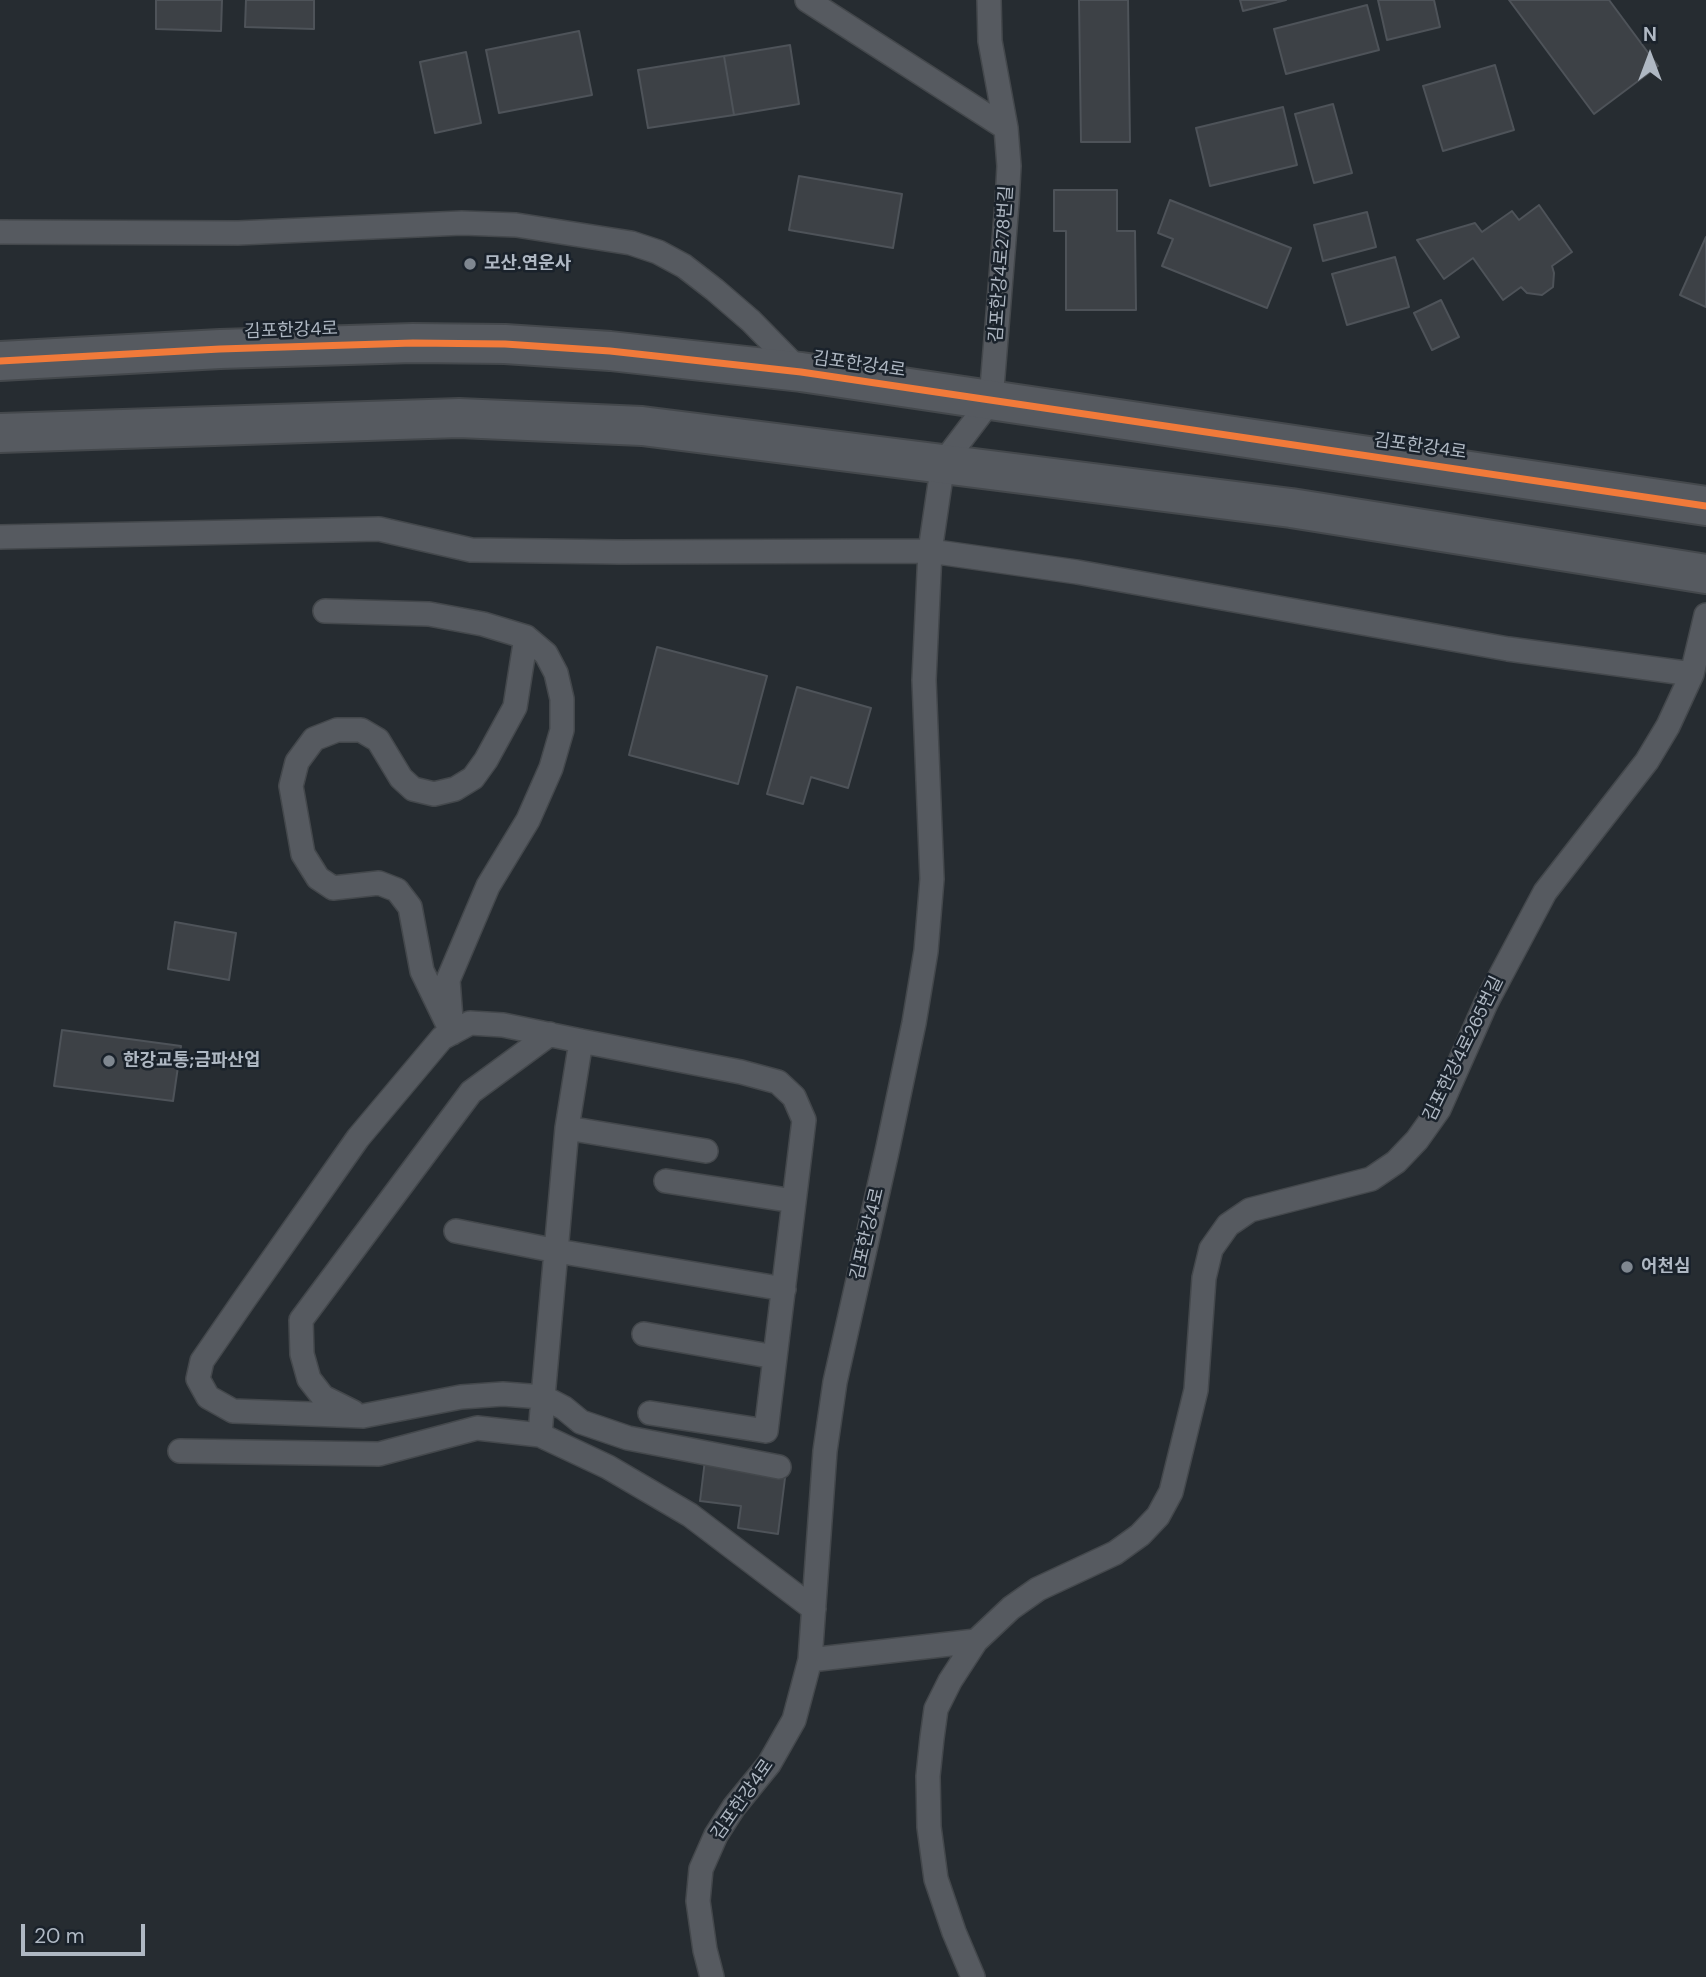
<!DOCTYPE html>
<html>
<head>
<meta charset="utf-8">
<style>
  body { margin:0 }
  #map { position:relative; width:1706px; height:1977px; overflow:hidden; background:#262c31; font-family:"DM Sans",sans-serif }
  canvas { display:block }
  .north { position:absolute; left:1615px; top:21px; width:70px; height:70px; -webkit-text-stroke:5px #1a222b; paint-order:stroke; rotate:0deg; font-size:19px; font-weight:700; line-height:28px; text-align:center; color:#afb8c3 }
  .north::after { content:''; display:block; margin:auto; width:24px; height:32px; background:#afb8c3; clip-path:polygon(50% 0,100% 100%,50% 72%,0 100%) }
  .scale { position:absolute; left:21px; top:1924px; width:124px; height:32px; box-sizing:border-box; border:4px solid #afb8c3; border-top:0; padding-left:9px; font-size:21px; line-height:24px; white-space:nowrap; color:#afb8c3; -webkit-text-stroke:5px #1a222b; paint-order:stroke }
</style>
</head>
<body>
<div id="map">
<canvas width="1706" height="1977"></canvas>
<div class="north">N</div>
<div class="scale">20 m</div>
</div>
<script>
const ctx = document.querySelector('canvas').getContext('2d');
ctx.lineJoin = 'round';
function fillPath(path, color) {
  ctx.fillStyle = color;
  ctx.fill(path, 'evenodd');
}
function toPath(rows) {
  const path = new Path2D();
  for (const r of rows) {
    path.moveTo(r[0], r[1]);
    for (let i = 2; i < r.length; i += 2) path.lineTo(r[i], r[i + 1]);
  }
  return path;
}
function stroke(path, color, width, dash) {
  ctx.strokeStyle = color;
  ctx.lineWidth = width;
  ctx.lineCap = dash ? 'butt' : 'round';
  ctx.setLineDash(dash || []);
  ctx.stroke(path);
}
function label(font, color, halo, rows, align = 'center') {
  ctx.font = font + ' "DM Sans","Noto Sans KR",sans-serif';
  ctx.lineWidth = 5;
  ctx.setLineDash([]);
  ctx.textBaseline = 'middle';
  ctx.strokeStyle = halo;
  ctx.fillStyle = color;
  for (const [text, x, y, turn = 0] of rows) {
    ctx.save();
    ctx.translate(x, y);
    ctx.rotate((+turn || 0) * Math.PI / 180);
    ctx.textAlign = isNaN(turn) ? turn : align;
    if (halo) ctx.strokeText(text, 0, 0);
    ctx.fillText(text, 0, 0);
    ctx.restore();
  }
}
const building = toPath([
  [156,0,222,0,221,31,156,29,156,0],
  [246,0,314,0,314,29,245,27,246,0],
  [1079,0,1128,0,1130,142,1081,142,1079,0],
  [1240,0,1286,0,1243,11,1240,0],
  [1378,0,1434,0,1440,27,1387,40,1378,0],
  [1509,0,1609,0,1658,66,1594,114,1509,0],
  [1367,5,1379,50,1286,74,1274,29,1367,5],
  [579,31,592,95,499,113,486,50,579,31],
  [790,45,799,104,734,115,724,56,790,45],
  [466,52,481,123,435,133,420,62,466,52],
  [724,56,734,115,648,128,638,70,724,56],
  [1495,65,1514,130,1443,151,1423,86,1495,65],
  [1333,104,1352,173,1314,183,1295,114,1333,104],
  [1283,107,1297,165,1210,186,1196,128,1283,107],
  [799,176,902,194,893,248,789,230,799,176],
  [1054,190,1117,190,1117,231,1135,231,1136,310,1066,310,1066,231,1054,231,1054,190],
  [1170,200,1291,248,1267,308,1162,266,1173,239,1158,233,1170,200],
  [1539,205,1572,252,1552,266,1554,273,1553,287,1542,295,1527,293,1521,287,1503,300,1473,258,1444,279,1417,240,1475,223,1482,232,1512,211,1519,220,1539,205],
  [1367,212,1376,247,1323,261,1314,225,1367,212],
  [1706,237,1706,307,1680,295,1706,237],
  [1395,257,1409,307,1347,325,1332,274,1395,257],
  [1441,300,1459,337,1432,350,1414,313,1441,300],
  [657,647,767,676,738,784,629,755,657,647],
  [797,687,871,708,848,788,811,777,803,804,767,794,797,687],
  [175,922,236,933,229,980,168,969,175,922],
  [62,1030,181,1046,173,1101,54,1086,62,1030],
  [705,1460,786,1470,778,1534,738,1528,741,1506,700,1501,705,1460]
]);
fillPath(building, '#3d4146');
stroke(building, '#4e5359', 2);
const service = toPath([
  [807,0,1006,128],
  [0,232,238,233,462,223,516,225,631,243,658,252,684,266,715,290,751,321,801,372],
  [0,537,379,529,471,550,619,552,930,551,1077,572,1508,649,1692,674],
  [325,611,429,614,483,624,526,637],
  [526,637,546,654,556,673,562,699,562,730,551,768,528,820,488,886,448,980,452,1033,422,971,410,907,397,890,379,883,333,888,318,878,303,854,291,786,297,762,314,739,337,730,361,730,378,740,401,778,413,789,434,794,455,789,473,778,486,760,515,707,526,637],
  [470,1023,503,1025,581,1041,567,1128,543,1397,503,1394,461,1397,363,1416,233,1411,208,1397,198,1379,202,1361,244,1300,358,1138,442,1038,470,1023],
  [581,1041,741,1072,778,1082,794,1097,804,1120,766,1431,650,1413],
  [567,1128,706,1151],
  [666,1181,794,1201],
  [456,1231,557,1251,784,1289],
  [644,1334,775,1357],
  [353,1412,323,1397,309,1379,302,1354,301,1320,471,1092,550,1034],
  [540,1435,543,1397,564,1408,581,1422,628,1438,779,1467],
  [180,1451,379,1454,477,1428,540,1435,608,1467,690,1515,814,1609],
  [810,1660,976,1641],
  [712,1977,705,1950,698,1901,701,1869,716,1835,734,1807,769,1764,794,1720,810,1660,825,1451,835,1382,888,1147,914,1023,926,951,932,879,924,680,930,551,943,463,991,400,1007,203,1009,166,1006,128,990,41,989,0],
  [973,1977,954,1932,936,1879,929,1827,928,1776,932,1738,936,1709,950,1681,976,1641,1011,1608,1038,1589,1115,1553,1140,1535,1158,1516,1171,1492,1196,1390,1204,1278,1211,1249,1228,1225,1250,1210,1371,1179,1396,1162,1417,1140,1439,1109,1486,1003,1545,892,1647,761,1668,726,1692,674,1706,615]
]);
const tertiary = toPath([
  [0,361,220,349,413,343,505,344,610,351,801,372,1706,506],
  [0,433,459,418,642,426,1291,508,1706,574]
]);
stroke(service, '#44484c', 26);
stroke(tertiary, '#44484c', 42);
stroke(service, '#565a60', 23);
stroke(tertiary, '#565a60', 38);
stroke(toPath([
  [0,361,220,349,413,343,505,344,610,351,801,372,1706,506]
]), '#f17a3a', 7);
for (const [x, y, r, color] of [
  [470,264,7,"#7f8790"],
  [109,1061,7,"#7f8790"],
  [1627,1267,7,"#7f8790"]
]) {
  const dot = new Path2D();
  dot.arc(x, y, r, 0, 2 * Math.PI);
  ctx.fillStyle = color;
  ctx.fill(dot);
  stroke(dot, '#1a222b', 2.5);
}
label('bold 18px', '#afb8c3', '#1a222b', [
  ["모산.연운사",484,264],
  ["한강교통;금파산업",123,1061],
  ["어천심",1641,1267]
], 'left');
label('18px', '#afb8c3', '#1a222b', [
  ["김포한강4로278번길",1002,264,-86],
  ["김포한강4로",291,331,-2],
  ["김포한강4로",859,365,8],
  ["김포한강4로",1420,447,8],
  ["김포한강4로265번길",1464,1049,-64],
  ["김포한강4로",868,1234,-77],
  ["김포한강4로",743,1800,-55]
]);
</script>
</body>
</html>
